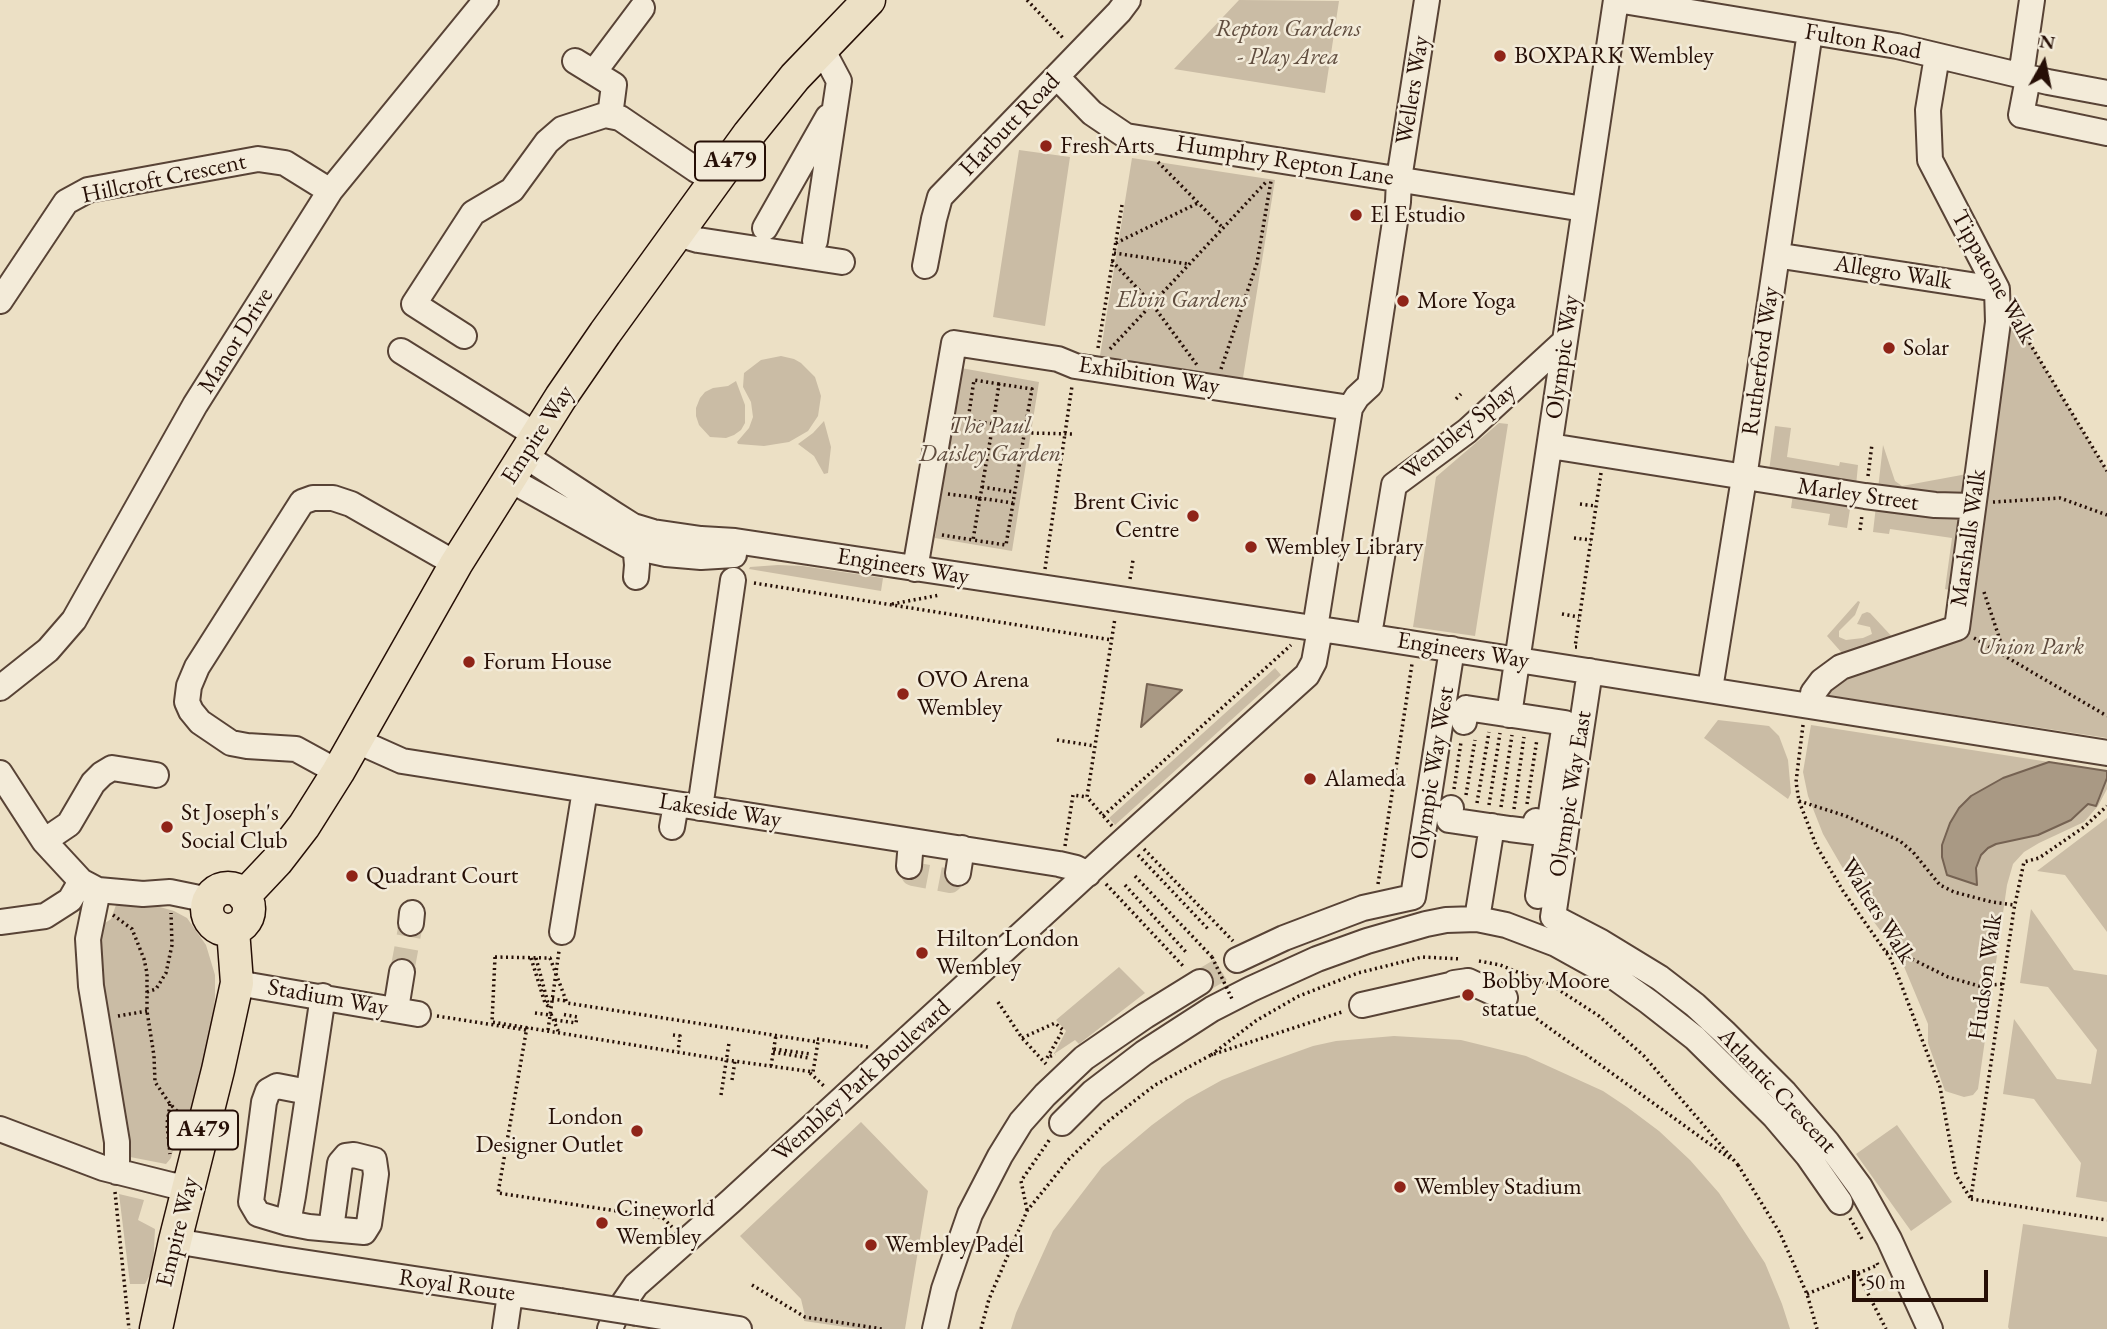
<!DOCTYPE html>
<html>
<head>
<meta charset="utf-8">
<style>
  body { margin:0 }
  #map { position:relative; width:2107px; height:1329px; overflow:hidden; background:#ece0c5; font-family:"EB Garamond",serif }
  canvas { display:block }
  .north { position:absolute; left:2009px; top:28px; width:70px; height:70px; -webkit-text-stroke:5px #f3ebd9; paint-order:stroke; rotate:9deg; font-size:19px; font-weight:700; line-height:28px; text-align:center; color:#260f06 }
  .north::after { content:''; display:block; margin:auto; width:24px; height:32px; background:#260f06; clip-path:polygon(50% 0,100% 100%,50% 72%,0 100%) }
  .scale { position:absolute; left:1852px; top:1270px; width:136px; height:32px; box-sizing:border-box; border:4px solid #260f06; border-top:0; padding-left:9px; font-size:21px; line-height:24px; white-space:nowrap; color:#260f06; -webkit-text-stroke:5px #f3ebd9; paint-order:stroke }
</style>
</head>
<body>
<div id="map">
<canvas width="2107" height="1329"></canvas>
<div class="north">N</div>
<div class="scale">50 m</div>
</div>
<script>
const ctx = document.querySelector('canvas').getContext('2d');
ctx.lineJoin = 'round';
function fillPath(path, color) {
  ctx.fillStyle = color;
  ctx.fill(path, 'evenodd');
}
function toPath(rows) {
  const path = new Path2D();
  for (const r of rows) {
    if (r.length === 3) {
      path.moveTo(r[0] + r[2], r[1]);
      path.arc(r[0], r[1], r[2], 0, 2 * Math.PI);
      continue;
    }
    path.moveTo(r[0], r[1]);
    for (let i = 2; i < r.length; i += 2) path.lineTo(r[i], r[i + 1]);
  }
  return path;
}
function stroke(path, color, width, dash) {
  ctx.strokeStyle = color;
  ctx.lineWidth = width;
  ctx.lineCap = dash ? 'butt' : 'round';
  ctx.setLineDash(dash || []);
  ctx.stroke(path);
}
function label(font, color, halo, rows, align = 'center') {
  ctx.font = font + ' "EB Garamond",serif';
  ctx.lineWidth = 5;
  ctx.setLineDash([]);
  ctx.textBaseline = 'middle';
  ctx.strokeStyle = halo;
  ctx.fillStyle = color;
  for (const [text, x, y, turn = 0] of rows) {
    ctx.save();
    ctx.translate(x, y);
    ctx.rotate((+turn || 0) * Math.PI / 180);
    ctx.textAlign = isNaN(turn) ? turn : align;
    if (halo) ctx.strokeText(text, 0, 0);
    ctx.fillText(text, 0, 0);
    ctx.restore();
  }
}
fillPath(toPath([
  [1239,0,1339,1,1325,93,1174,69],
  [1019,150,1070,157,1045,326,993,317],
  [1132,158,1275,180,1242,384,1099,362],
  [1997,289,2107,471,2107,738,1813,693,1957,628],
  [781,356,794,359,801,363,815,377,821,396,818,416,808,431,789,442,764,446,738,444,737,442,749,428,753,417,751,402,743,387,744,373,761,360],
  [961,368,1039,382,1012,551,935,538],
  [736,381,745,405,745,423,741,430,734,435,726,438,710,437,699,425,696,416,696,408,700,398,705,392,713,388,728,386],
  [824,421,831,447,828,473,824,474,814,456,798,444,813,433],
  [1499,423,1508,424,1475,636,1413,627,1436,477],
  [1775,426,1791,428,1787,457,1839,466,1840,462,1858,465,1856,486,1769,471],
  [1883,445,1895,481,1902,486,1967,474,1969,483,1961,494,1919,495,1878,489],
  [1793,494,1851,503,1847,528,1828,525,1830,514,1791,508],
  [1876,506,1957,518,1962,532,1954,591,1945,589,1952,538,1890,529,1889,534,1873,532],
  [778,565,802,566,883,578,881,591,749,569,750,567],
  [1858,601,1860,602,1855,615,1839,631,1839,637,1846,640,1863,638,1872,634,1870,627,1857,624,1862,614,1867,612,1870,613,1897,642,1846,655,1842,653,1827,636],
  [1275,668,1281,675,1115,825,1109,818],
  [1718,720,1769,726,1779,736,1788,760,1791,793,1788,799,1704,738],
  [1811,725,2107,771,2107,789,2098,806,2084,822,2039,843,2024,852,2013,864,2007,885,1978,1089,1973,1095,1964,1097,1945,1091,1928,1043,1928,1024,1900,957,1874,922,1823,834,1808,796,1803,772],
  [2107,818,2107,932,2065,875,2037,871],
  [116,905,153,905,174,911,187,918,206,945,215,975,215,998,210,1037,189,1121,181,1118,171,1158,166,1164,125,1156,103,1019,97,924,105,923,111,919],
  [2031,909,2074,970,2107,975,2107,1202,2076,1197,2081,1163,2034,1099,2003,1094,2014,1019,2057,1079,2091,1084,2097,1050,2048,987,2020,983],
  [1119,967,1145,993,1079,1044,1075,1040,1054,1054,1066,1031,1056,1020],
  [1394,1036,1461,1040,1526,1056,1603,1091,1627,1107,1659,1131,1690,1160,1719,1193,1765,1263,1782,1304,1790,1329,1011,1329,1016,1313,1053,1231,1102,1167,1152,1125,1186,1100,1222,1080,1263,1064,1313,1046,1336,1041],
  [861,1122,928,1191,905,1329,859,1329,804,1321,805,1316,801,1299,740,1236],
  [1897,1125,1952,1202,1911,1231,1856,1154],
  [119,1194,144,1200,138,1220,155,1229,153,1269,145,1284,130,1284],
  [2023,1224,2107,1237,2107,1329,2009,1329,2008,1327]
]), '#cabca5');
const water = toPath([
  [1147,684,1182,690,1141,727,1147,684],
  [2049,762,2107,771,2107,778,2096,806,2088,804,2071,820,2038,835,1996,844,1988,848,1981,855,1976,868,1977,885,1947,875,1942,857,1942,845,1950,823,1959,808,1971,796,2003,778,2049,762]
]);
fillPath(water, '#a99984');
stroke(water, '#756252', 2);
stroke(toPath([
  [909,866,913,874,950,881,958,873],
  [402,972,411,923],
  [1200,982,1237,960]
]), '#cec1a8', 24, [24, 12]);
const minor = toPath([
  [1617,0,1897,46,2048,82,2107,93],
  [575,61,614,85,610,116],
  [594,72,642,8],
  [2021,76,2032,0],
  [1057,77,1092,113,1126,136,1584,209],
  [2026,89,2021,115,2107,133],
  [765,228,828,117],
  [680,229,688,237,698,240,842,262],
  [815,241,839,81,822,49],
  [1788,257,1997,289],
  [925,266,934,219,940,197,1119,12,1128,0],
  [0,301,66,202,88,190,258,159,285,163,330,191],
  [464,336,414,304,473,213,512,190,547,142,562,129,605,115,620,118,695,169,716,181],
  [401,351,536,435],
  [1350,408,1357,397,1370,385,1398,202,1399,179,1427,0],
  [1550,446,1865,496,1935,505,1973,506],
  [524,455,614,514,633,526,653,532,701,539,735,541,1353,634,2107,753],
  [509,479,629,546,666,554,701,557,734,555],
  [634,532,637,565,636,577],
  [915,569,954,343,1058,359,1075,366,1095,369,1350,408,1315,628],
  [1371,623,1394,485,1467,431,1565,341],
  [1590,671,1553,917,1601,942,1660,978,1695,1005,1724,1032,1785,1093,1827,1142,1860,1187,1889,1239,1930,1329],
  [0,688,48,650,74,620,195,405,330,191,486,0],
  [1710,689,1744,478,1810,32],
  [1813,693,1822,681,1841,667,1957,628,1998,322,1997,289,1930,160,1928,110,1935,68],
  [1509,715,1616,0],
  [1464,722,1466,708,1565,723,1538,896],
  [355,740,402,761,1059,864,1076,868,1088,874],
  [338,772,296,749,247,746,231,743,200,722,191,711,187,702,189,686,197,667,302,502,313,498,333,498,351,504,456,564],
  [0,773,44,841,81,881,98,890,143,894,170,892,209,900],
  [700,808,733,580],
  [1451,808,1449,820,1510,829,1534,832,1536,821],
  [672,827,676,804],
  [44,841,69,824,93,783,102,774,112,768,156,775],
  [909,866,911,841],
  [958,873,962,848],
  [98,890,88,939,91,986,117,1142,117,1172],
  [1477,919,1492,826],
  [0,922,45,916,70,900,81,881],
  [411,923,412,913],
  [562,932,585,790],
  [1237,960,1284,938,1363,908,1413,897,1452,649],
  [237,983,418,1014],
  [1454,983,1468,981,1505,998],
  [1362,1005,1468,981],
  [396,1009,402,972],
  [308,1092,277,1086,268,1091,264,1102,251,1202,258,1214,288,1223,293,1196,323,996],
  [1062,1123,1093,1092,1144,1053,1212,1009,1251,989,1317,959,1367,941,1426,924,1446,920,1477,919,1506,925,1556,944,1610,974,1649,1002,1695,1038,1774,1116,1808,1156,1840,1202],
  [0,1129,103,1168,171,1185,189,1187],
  [288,1223,309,1227,364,1232,369,1224,376,1174,374,1160,354,1155,346,1156,340,1163,331,1229],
  [175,1241,282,1259,560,1301],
  [637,1313,739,1329],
  [505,1329,510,1294],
  [610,1329,616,1314,636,1285,731,1201,1112,851,1307,675,1314,662,1320,629],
  [935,1329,944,1289,970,1214,1000,1156,1021,1122,1045,1095,1084,1058,1145,1016,1200,982]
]);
const major = toPath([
  [228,909,21],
  [244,896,277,861,304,826,338,772,456,564,561,397,605,333,749,134,795,77,869,0],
  [156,1329,175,1241,218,1070,237,983,233,930]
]);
stroke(minor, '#584336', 28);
stroke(major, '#260f06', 35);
stroke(toPath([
  [1027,0,1064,39],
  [1158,162,1223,228],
  [1116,243,1198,203],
  [1114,253,1188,264],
  [1112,261,1152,304,1197,365],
  [2018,324,2107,471],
  [1098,348,1122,205],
  [1110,349,1267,181],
  [1221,369,1257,263,1271,181],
  [999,384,974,380,968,420,993,424,1025,429,1013,503,980,498,982,487,993,424,999,384,1032,389,1025,429,1031,433,1075,434],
  [1456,399,1461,394],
  [1868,476,1872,444],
  [982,487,1014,492],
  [948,494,980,498,973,540,1006,545,1013,503],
  [1993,502,2060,498,2107,515],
  [1580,504,1596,506],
  [1860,530,1862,515],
  [942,535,973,540],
  [1574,538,1591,540],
  [1045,569,1072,386],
  [1130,579,1133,560],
  [754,583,1112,640],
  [1984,592,2005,655],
  [892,604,940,595],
  [1562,614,1579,617],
  [1974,638,2107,716],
  [1577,647,1575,647,1601,473],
  [1803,725,1796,782,1799,801,1816,845,1843,891,1890,958,1898,976,1940,1087,1956,1175,1971,1199],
  [1057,740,1095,746],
  [1454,789,1461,742],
  [1466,795,1475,740],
  [1799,801,1846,816,1900,841,1913,852,1940,885,1954,892,1992,902,2015,905],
  [1477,803,1489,732],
  [1527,804,1537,739],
  [1489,805,1500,733],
  [1501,807,1512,735],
  [1514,809,1524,737],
  [1103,816,1291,645],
  [1112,826,1087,797,1115,618],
  [1065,846,1073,795,1087,797],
  [1144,849,1233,941],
  [1138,855,1209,930],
  [1135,876,1212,957],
  [1106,884,1184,967],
  [1378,884,1412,664],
  [1125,885,1186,952],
  [113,915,132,929,144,959,147,973,147,1011,154,1056,155,1082,170,1104,181,1115],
  [1886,952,1902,954,1948,977,1979,986,2003,984],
  [495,957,550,958,567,1003,818,1042,813,1072,726,1060,492,1022,495,957],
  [531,958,545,1003,548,1006],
  [536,958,549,1007],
  [1479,961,1500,965,1553,986,1599,1016,1644,1056,1738,1165],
  [147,992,156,989,166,973,172,945,171,913],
  [552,999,567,1001],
  [998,1002,1022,1038,1046,1064],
  [1523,1009,1732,1160],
  [535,1013,550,1015],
  [551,1014,559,1033],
  [118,1016,147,1011],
  [437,1016,526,1030],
  [555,1020,576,1023,577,1017,561,1014],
  [527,1027,498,1193,663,1218,672,1227],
  [548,1030,559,951],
  [673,1035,680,1036,678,1051],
  [1022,1038,1055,1023,1063,1030,1047,1058,1055,1054],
  [817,1039,868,1047],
  [774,1049,810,1054],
  [773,1052,809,1058],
  [1211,1055,1257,1020,1299,996,1358,973,1422,957,1461,959],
  [771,1066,776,1035],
  [810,1073,825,1087],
  [732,1080,735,1061],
  [721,1095,729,1043],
  [170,1104,167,1124,170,1154],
  [1738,1165,1780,1233,1807,1294,1817,1329],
  [115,1192,129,1329],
  [1971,1197,2014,909,2024,862,2039,858,2084,827,2107,806],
  [1971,1199,2107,1220],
  [1027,1210,1021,1181,1050,1139],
  [1850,1218,1862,1239],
  [1858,1274,1886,1329],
  [752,1285,805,1317,882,1329],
  [1807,1294,1878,1265,1877,1263],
  [981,1329,989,1299,1027,1211,1068,1160,1106,1123,1155,1085,1211,1055,1342,1012]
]), '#260f06', 3.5, [2, 3.5]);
stroke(minor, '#f3ebd9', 24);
stroke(major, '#ece0c5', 32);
const minorBridge = toPath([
  [560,1301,637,1313]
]);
stroke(minorBridge, '#584336', 28, []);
stroke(toPath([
  [1212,957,1232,999]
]), '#260f06', 3.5, [2, 3.5]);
stroke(minorBridge, '#f3ebd9', 24);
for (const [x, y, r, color] of [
  [1500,56,7,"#8f2418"],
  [1046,146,7,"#8f2418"],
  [1356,215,7,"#8f2418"],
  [1403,301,7,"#8f2418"],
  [1889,348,7,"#8f2418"],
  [1193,516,7,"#8f2418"],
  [1251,547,7,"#8f2418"],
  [469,662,7,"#8f2418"],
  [903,694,7,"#8f2418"],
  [1310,779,7,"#8f2418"],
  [167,827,7,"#8f2418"],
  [352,876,7,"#8f2418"],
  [922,953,7,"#8f2418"],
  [1468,995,7,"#8f2418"],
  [637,1131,7,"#8f2418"],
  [1400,1187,7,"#8f2418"],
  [602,1223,7,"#8f2418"],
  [871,1245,7,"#8f2418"]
]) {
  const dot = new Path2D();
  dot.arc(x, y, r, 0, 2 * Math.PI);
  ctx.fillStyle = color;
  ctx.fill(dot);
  stroke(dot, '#f3ebd9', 2.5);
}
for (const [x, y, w] of [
  [730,161,70],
  [203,1130,70]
]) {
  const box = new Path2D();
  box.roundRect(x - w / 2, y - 19.5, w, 39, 5);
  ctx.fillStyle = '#f3ebd9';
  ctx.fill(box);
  stroke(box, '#260f06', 2);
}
label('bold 23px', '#260f06', null, [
  ["A479",730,161],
  ["A479",203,1130]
]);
label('italic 24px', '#5f4c3e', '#f3ebd9', [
  ["Repton Gardens",1288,29],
  ["- Play Area",1288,57],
  ["Elvin Gardens",1182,300],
  ["The Paul",990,426],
  ["Daisley Garden",990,454],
  ["Union Park",2031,647]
]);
label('24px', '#260f06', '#f3ebd9', [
  ["Fulton Road",1863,42,10],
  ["Wellers Way",1413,90,-81],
  ["Harbutt Road",1010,125,-46],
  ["Humphry Repton Lane",1285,161,9],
  ["Hillcroft Crescent",164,179,-12],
  ["Allegro Walk",1893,273,9],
  ["Tippatone Walk",1993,277,61],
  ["Manor Drive",236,341,-58],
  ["Olympic Way",1563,357,-82],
  ["Rutherford Way",1761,361,-82],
  ["Exhibition Way",1149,376,9],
  ["Wembley Splay",1459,432,-39],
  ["Empire Way",538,435,-57],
  ["Marley Street",1858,495,8],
  ["Marshalls Walk",1969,538,-82],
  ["Engineers Way",903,567,9],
  ["Engineers Way",1463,651,9],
  ["Olympic Way West",1433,773,-81],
  ["Olympic Way East",1571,794,-81],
  ["Lakeside Way",720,811,9],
  ["Walters Walk",1877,911,58],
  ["Hudson Walk",1986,977,-82],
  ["Stadium Way",328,998,10],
  ["Wembley Park Boulevard",862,1081,-42],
  ["Atlantic Crescent",1777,1091,47],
  ["Empire Way",178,1232,-76],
  ["Royal Route",457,1286,8]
]);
label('24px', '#260f06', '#f3ebd9', [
  ["BOXPARK Wembley",1514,56],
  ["Fresh Arts",1060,146],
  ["El Estudio",1370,215],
  ["More Yoga",1417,301],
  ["Solar",1903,348],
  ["Brent Civic",1179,502,"right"],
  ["Centre",1179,530,"right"],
  ["Wembley Library",1265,547],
  ["Forum House",483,662],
  ["OVO Arena",917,680],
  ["Wembley",917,708],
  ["Alameda",1324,779],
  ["St Joseph's",181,813],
  ["Social Club",181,841],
  ["Quadrant Court",366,876],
  ["Hilton London",936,939],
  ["Wembley",936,967],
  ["Bobby Moore",1482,981],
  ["statue",1482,1009],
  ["London",623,1117,"right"],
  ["Designer Outlet",623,1145,"right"],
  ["Wembley Stadium",1414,1187],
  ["Cineworld",616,1209],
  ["Wembley",616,1237],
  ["Wembley Padel",885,1245]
], 'left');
</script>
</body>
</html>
